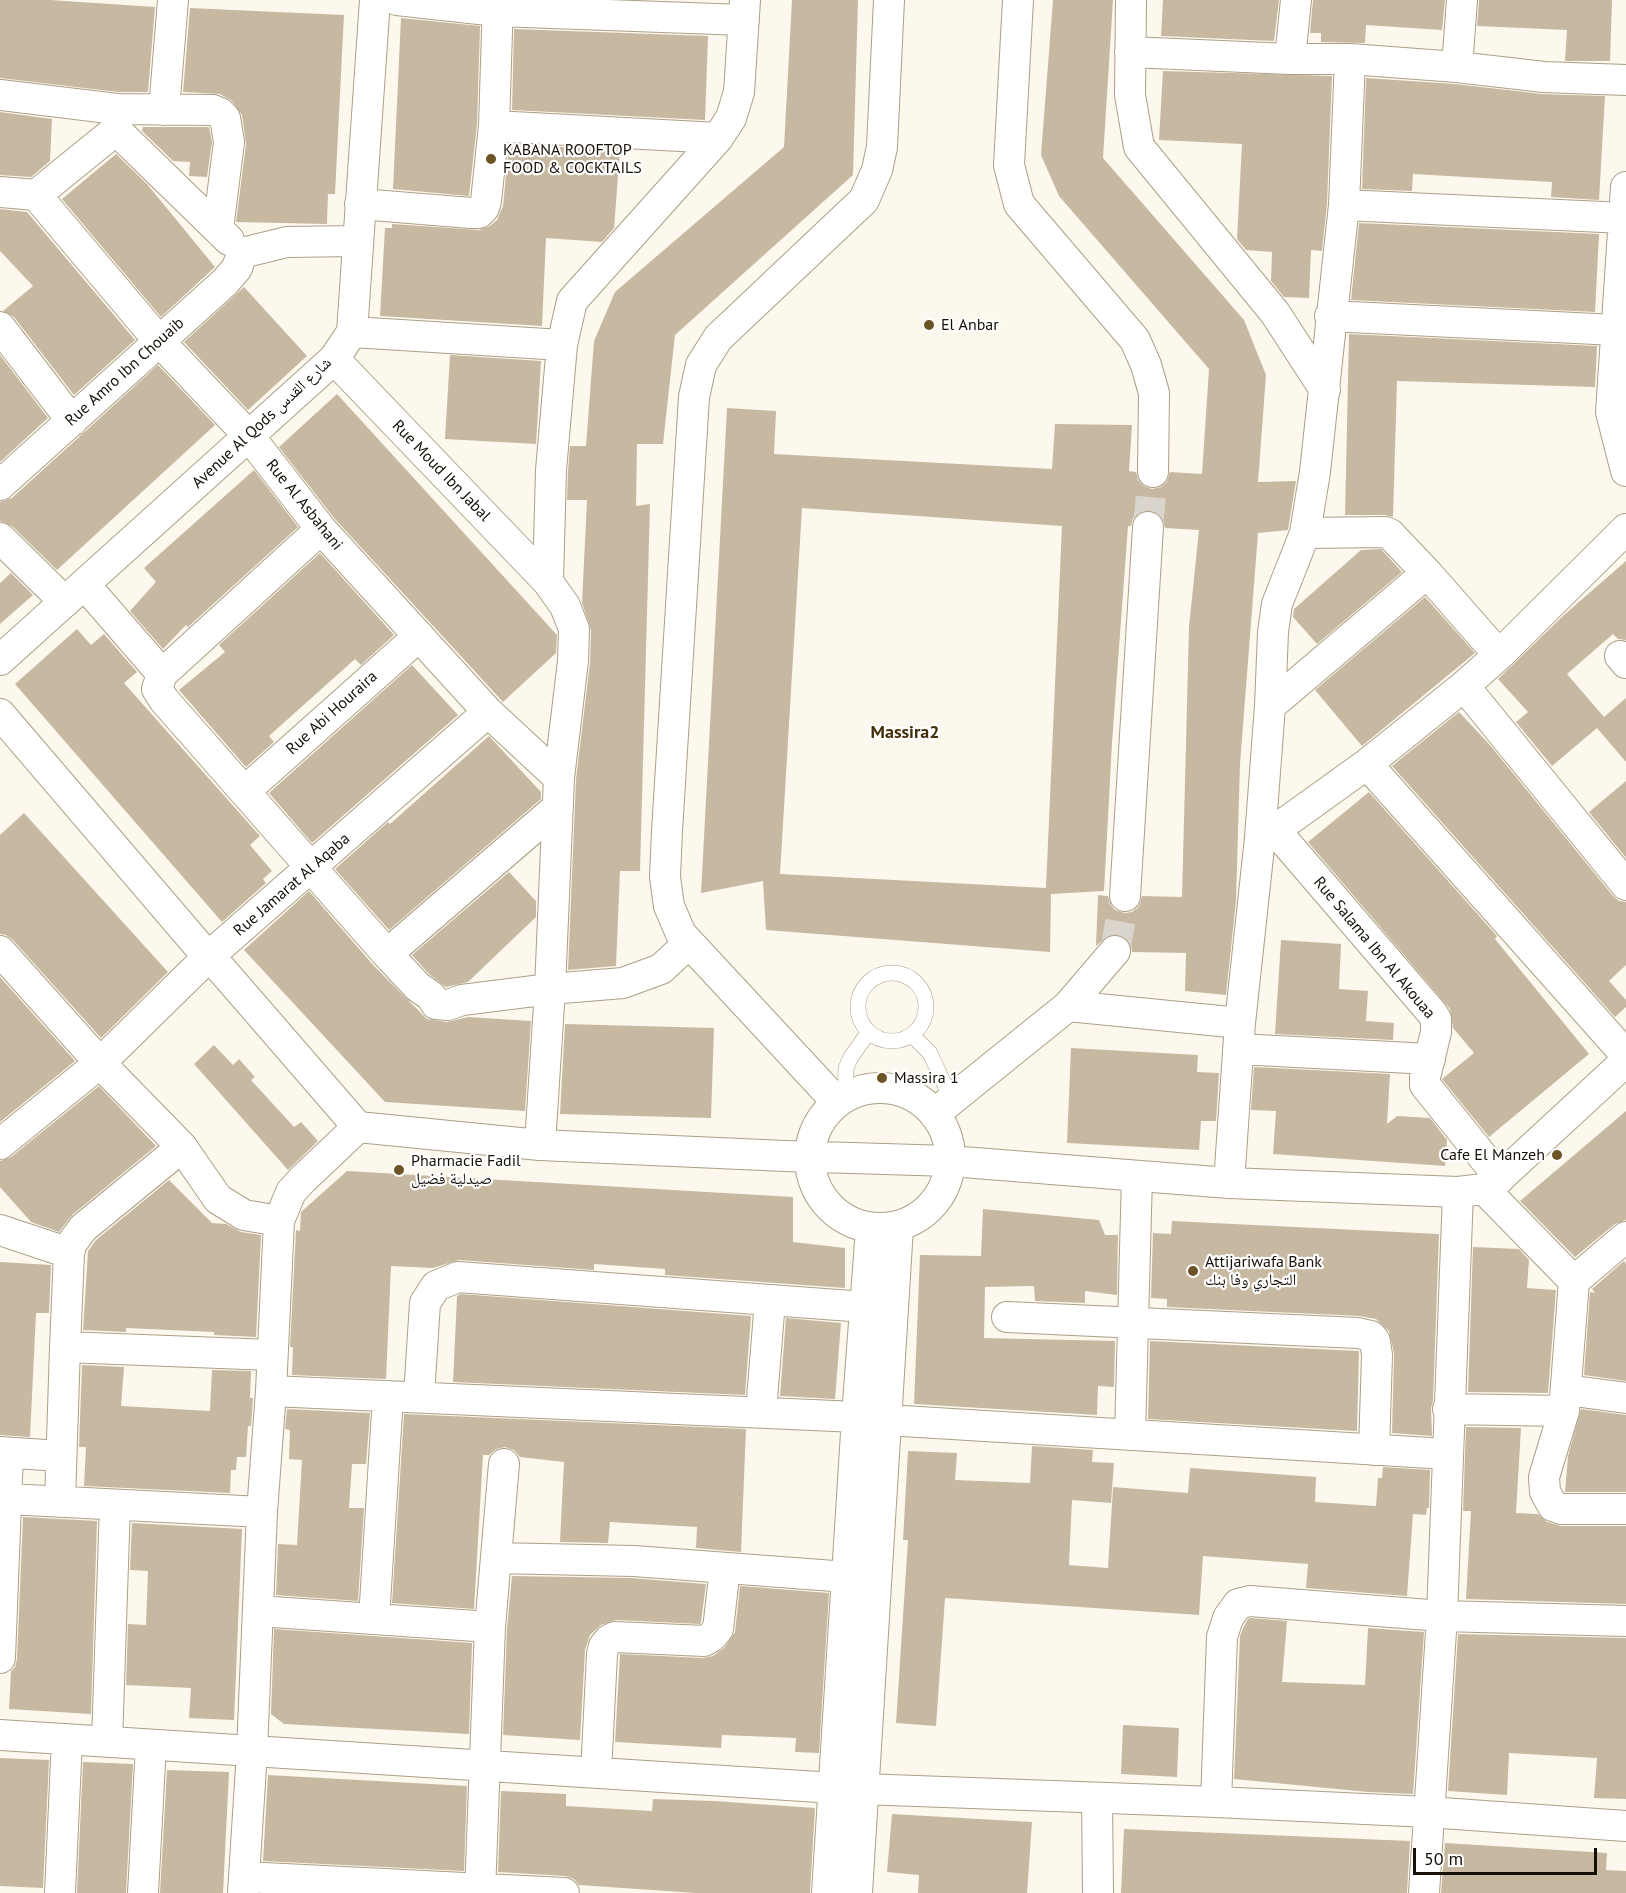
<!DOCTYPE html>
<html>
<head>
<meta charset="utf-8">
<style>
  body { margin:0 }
  #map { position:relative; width:1626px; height:1893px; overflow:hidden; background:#fdf8ee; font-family:"PT Sans",sans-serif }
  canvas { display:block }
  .scale { position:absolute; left:1413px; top:1848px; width:184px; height:27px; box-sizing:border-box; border:3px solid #161108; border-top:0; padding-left:8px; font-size:18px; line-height:21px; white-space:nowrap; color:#161108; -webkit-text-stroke:4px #fff; paint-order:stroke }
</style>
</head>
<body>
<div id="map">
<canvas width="1626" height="1893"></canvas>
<div class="scale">50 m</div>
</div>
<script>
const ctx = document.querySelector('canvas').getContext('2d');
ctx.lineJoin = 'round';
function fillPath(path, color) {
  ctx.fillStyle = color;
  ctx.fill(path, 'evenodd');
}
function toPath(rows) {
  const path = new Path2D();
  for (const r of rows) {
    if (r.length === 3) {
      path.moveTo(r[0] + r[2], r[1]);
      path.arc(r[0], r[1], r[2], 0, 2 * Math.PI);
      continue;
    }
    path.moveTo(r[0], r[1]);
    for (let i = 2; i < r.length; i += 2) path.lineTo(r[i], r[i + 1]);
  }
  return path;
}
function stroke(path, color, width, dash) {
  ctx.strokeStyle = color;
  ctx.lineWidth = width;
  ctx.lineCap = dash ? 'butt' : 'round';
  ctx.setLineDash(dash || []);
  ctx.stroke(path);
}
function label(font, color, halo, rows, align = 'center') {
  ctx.font = font + ' "PT Sans","Noto Naskh Arabic",sans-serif';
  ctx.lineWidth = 4.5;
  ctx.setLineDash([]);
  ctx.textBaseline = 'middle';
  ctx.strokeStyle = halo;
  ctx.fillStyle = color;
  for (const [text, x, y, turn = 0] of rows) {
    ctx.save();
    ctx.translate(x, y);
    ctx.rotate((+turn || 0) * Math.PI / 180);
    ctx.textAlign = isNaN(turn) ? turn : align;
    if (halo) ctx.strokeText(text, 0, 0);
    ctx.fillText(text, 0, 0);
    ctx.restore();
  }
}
fillPath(toPath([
  [0,0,50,0,155,7,148,92,118,92,0,78],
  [792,0,858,0,853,175,675,335,663,444,637,444,636,506,650,504,640,871,620,871,616,966,568,970,576,779,590,663,591,630,582,603,587,500,567,500,568,471,570,446,586,446,594,341,615,292,784,147],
  [1053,0,1113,0,1103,158,1244,320,1266,375,1258,482,1296,481,1288,530,1258,533,1240,764,1236,901,1226,995,1185,991,1186,953,1132,952,1131,945,1127,938,1118,934,1109,935,1096,946,1098,895,1108,896,1110,904,1115,910,1125,913,1132,912,1139,906,1142,896,1182,897,1189,627,1199,530,1165,528,1163,519,1158,513,1150,510,1140,512,1133,518,1131,526,1128,526,1112,743,1104,891,1051,894,1050,952,766,930,763,881,701,893,727,408,776,411,774,454,1052,469,1055,424,1132,425,1129,471,1136,472,1138,480,1144,486,1152,489,1161,487,1167,481,1170,472,1202,474,1209,369,1059,196,1041,155],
  [802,508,1062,526,1046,888,780,874],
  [1163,0,1279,0,1274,41,1161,36],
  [1313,0,1445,0,1442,30,1366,25,1365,43,1321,42,1321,33,1310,33],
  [1479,0,1612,0,1610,61,1565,61,1567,30,1477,26],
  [190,8,344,15,335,194,328,194,327,224,236,222,246,144,242,115,232,101,220,94,183,92],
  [401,18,480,26,477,125,469,196,393,189],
  [514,29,708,36,705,120,512,110],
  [1163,71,1332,76,1327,204,1322,251,1311,250,1309,298,1284,297,1271,281,1272,252,1246,250,1237,239,1242,144,1159,140],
  [1366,78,1455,84,1542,94,1605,96,1599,200,1551,197,1552,182,1413,174,1412,191,1362,189],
  [0,112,52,119,50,161,31,177,0,175],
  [143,127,209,127,212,142,207,177,189,176,190,162,173,161,142,131],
  [509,144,620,150,614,228,602,242,546,238,542,326,380,316,385,228,392,228,392,224,479,230,490,226,497,220,503,206],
  [116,154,147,184,215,267,161,317,62,199],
  [0,209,27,212,135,340,74,395,14,317,3,311,33,286,0,251],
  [1359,223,1599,234,1595,312,1351,300],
  [244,287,307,356,248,410,184,342],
  [1349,334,1597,346,1595,387,1397,381,1393,517,1385,515,1345,515],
  [0,355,48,418,0,462],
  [450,355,541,361,536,444,445,439],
  [158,365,215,425,57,570,12,526,0,521,0,502,12,498],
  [337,394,557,635,556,653,503,702,334,518,279,447],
  [254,470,298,527,188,627,186,625,163,649,130,611,156,582,144,568],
  [1381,549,1402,572,1317,644,1293,617,1294,609,1361,550],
  [320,553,394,635,361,665,355,659,269,736,274,742,246,767,179,690,225,652,219,645],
  [1626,561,1626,640,1618,639,1613,634,1567,674,1604,717,1626,698,1626,762,1597,728,1552,766,1516,722,1528,712,1498,679,1564,615],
  [11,573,33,595,0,624,0,583],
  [1425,597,1475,653,1362,746,1315,690],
  [77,629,91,645,104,634,137,672,124,683,260,836,250,845,272,871,263,879,266,883,222,922,15,684],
  [412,665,458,715,312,843,269,793],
  [1459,712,1490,745,1613,896,1619,901,1626,902,1626,965,1609,981,1626,1000,1626,1007,1615,1017,1392,766],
  [489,736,541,792,541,799,389,930,335,869,388,822,390,824],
  [1626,781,1626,858,1589,812],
  [1369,792,1497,936,1495,939,1589,1054,1489,1137,1442,1079,1474,1053,1453,1028,1450,1009,1308,842],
  [24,813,168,972,101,1038,13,940,6,935,0,934,0,835],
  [509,872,536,901,536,917,468,982,446,987,429,974,412,955],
  [309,891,374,966,427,1019,447,1022,468,1017,531,1021,525,1111,385,1102,244,950],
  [1281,940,1341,944,1339,989,1368,991,1366,1021,1394,1023,1393,1040,1275,1034],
  [0,977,75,1061,0,1122],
  [565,1024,714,1028,711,1118,560,1114],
  [214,1045,233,1065,239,1059,255,1077,251,1080,294,1127,301,1122,318,1141,288,1170,194,1064],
  [1071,1048,1198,1055,1197,1072,1219,1073,1216,1121,1201,1121,1199,1150,1067,1143],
  [1254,1067,1390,1074,1387,1124,1397,1116,1430,1118,1447,1140,1445,1166,1273,1154,1276,1111,1251,1110],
  [99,1086,156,1146,72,1215,59,1232,31,1222,0,1187,0,1161,11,1157],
  [1626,1111,1626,1220,1615,1224,1575,1257,1520,1201],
  [347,1171,793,1197,793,1242,845,1248,845,1288,665,1275,665,1269,594,1264,594,1270,459,1260,433,1268,391,1266,386,1379,292,1375,293,1347,290,1347,296,1230,300,1231,301,1212],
  [169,1180,212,1223,226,1224,241,1232,261,1235,256,1337,214,1335,214,1332,126,1328,126,1332,83,1330,88,1251,96,1240],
  [983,1209,1099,1220,1105,1235,1118,1235,1117,1295,1085,1291,1085,1303,1035,1301,1034,1286,985,1287,984,1338,1115,1341,1114,1387,1098,1386,1097,1415,914,1404,920,1255,981,1256],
  [1172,1221,1439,1234,1433,1401,1431,1408,1432,1436,1392,1433,1394,1353,1389,1331,1376,1319,1359,1316,1167,1307,1167,1299,1151,1298,1153,1233,1171,1234],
  [1473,1247,1519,1249,1529,1260,1527,1288,1556,1290,1548,1393,1468,1392],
  [1624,1261,1626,1264,1626,1381,1584,1375,1590,1292,1595,1293,1592,1289],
  [0,1262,51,1265,49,1313,36,1313,30,1437,0,1435],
  [461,1294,751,1316,745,1395,453,1382,457,1296],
  [786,1318,841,1323,835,1399,780,1396],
  [1150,1341,1359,1351,1357,1431,1148,1419],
  [82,1365,124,1367,121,1406,210,1411,212,1370,251,1371,250,1398,253,1398,251,1426,248,1426,246,1457,237,1457,236,1470,231,1470,230,1493,84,1486,86,1447,79,1447],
  [287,1409,370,1413,366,1464,352,1464,349,1508,364,1508,358,1601,276,1595,278,1544,297,1545,302,1460,289,1459,290,1430,285,1429],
  [1581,1409,1626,1415,1626,1492,1565,1492,1568,1456],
  [404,1414,746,1429,741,1552,696,1548,697,1527,610,1522,608,1543,560,1542,564,1462,520,1457,514,1450,505,1447,496,1449,489,1455,483,1455,474,1609,392,1603],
  [1466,1427,1521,1428,1516,1513,1538,1514,1547,1522,1561,1526,1626,1526,1626,1604,1466,1599,1471,1511,1463,1511],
  [1032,1446,1093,1450,1092,1462,1114,1463,1111,1503,1072,1500,1069,1565,1108,1568,1113,1487,1188,1493,1190,1468,1316,1477,1315,1502,1376,1506,1378,1478,1382,1478,1383,1467,1430,1470,1429,1508,1427,1508,1426,1515,1413,1514,1407,1596,1306,1588,1308,1564,1203,1556,1199,1615,945,1598,936,1726,896,1723,908,1540,903,1540,908,1451,957,1453,955,1480,1030,1483],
  [23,1517,97,1521,91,1714,9,1709,11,1671,15,1667,17,1659],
  [132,1523,242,1529,234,1720,189,1718,191,1688,126,1685,128,1624,146,1625,148,1571,130,1570],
  [512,1576,631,1578,706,1584,701,1622,700,1624,616,1620,601,1625,590,1635,585,1650,580,1740,503,1735,507,1628],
  [740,1586,829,1593,819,1753,795,1752,796,1738,722,1735,721,1748,615,1742,620,1654,703,1658,713,1656,724,1648,735,1632],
  [1251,1618,1287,1621,1282,1682,1365,1685,1368,1628,1424,1632,1413,1794,1368,1792,1234,1779,1240,1636,1244,1626,1248,1619],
  [274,1629,472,1643,469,1734,284,1724,271,1714],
  [1458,1634,1626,1638,1626,1799,1594,1798,1597,1758,1509,1753,1507,1795,1448,1791],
  [1123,1725,1179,1728,1177,1777,1121,1774],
  [0,1758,49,1760,43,1888,0,1886],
  [83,1762,133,1764,126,1893,77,1893],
  [167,1770,229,1772,223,1893,160,1893],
  [268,1775,467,1786,464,1871,263,1861],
  [501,1791,566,1794,566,1806,652,1811,653,1799,714,1801,815,1808,810,1893,696,1893,579,1885,574,1879,565,1876,498,1872],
  [892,1814,1032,1822,1027,1893,918,1893,919,1875,887,1872],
  [1124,1829,1410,1841,1407,1893,1121,1893],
  [1445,1843,1607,1853,1606,1870,1626,1871,1626,1893,1441,1893]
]), '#c7b9a1');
stroke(toPath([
  [1148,527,1153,472],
  [1115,951,1125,896]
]), '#dad5cc', 30, [30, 15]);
const lane = toPath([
  [892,1007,34],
  [912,1035,930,1053,951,1099],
  [845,1098,846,1068,851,1057,866,1036,870,1034]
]);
const street = toPath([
  [397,0,497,11,744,20],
  [1018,0,1009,165,1019,204,1135,340,1146,365,1154,393,1153,472],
  [1131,0,1130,95,1139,147,1275,313,1325,390],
  [1296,0,1290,59,1350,59,1457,67,1544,77,1626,80],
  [1130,52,1290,59],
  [1457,67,1462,0],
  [0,95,117,109,213,110,220,113,225,118,229,142,218,229],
  [117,109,116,130,229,240],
  [164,110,173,0],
  [494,126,718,138],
  [1626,187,1611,412,1626,471],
  [0,192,36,195,116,130],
  [36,195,159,341,249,436,321,529,488,712,559,778],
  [360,204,471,213,479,213,484,208,486,201,494,126,498,0],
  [1344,205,1624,218],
  [242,253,287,242,356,241],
  [1330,316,1616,330],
  [0,327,72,421],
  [352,332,562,345],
  [334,359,548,582,565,606,574,629,573,661,559,778,550,989,540,1145],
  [0,485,225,282,237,268,242,253],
  [321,529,162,674,157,689,164,700,387,954,418,987,431,996,436,1004,448,1005,462,1000,550,989,623,983,661,969,689,943],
  [1305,533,1385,532,1390,534,1427,573],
  [0,538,65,602],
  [548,582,551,470,562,345,572,301,718,138,731,118,739,92,745,0],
  [85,585,162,674],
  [1620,656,1626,663],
  [0,660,334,359,352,332,375,0],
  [1464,686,1626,885],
  [1270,706,1427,573,1499,655],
  [0,714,208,957,222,970,358,1127,540,1145,785,1156,950,1161,1229,1183,1458,1192,1484,1189,1493,1184,1626,1061],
  [1367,764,1626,1055],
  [245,791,419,636],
  [1275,830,1367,764,1464,686,1499,655,1626,529],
  [1260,838,1275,830,1432,1013,1436,1019,1436,1032,1425,1077,1425,1085,1500,1178],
  [1125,896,1148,527],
  [0,951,100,1063,182,1147,218,1199,244,1215,279,1221],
  [387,954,558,807],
  [1068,1006,1240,1023],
  [1238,1049,1430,1059],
  [880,1158,70],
  [837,1102,681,934,669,906,665,877,667,831,694,397,701,365,718,338,864,200,877,170,882,147,889,0],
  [934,1114,1068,1006,1115,951],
  [0,1144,100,1063,208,957,488,712],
  [1229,1183,1240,1023,1260,838,1270,706,1273,632,1277,604,1305,533,1315,472,1344,205,1350,59],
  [1484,1189,1574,1281,1626,1237],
  [0,1230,69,1253],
  [1574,1281,1564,1411,1544,1477,1545,1492,1553,1506,1561,1509,1626,1509],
  [1007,1317,1358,1333,1371,1336,1375,1341,1377,1355,1374,1450],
  [65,1347,272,1355],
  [1566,1390,1626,1398],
  [271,1391,857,1417],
  [388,1396,374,1619,490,1627,480,1893],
  [419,1396,425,1303,436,1286,458,1277,865,1307],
  [1448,1409,1564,1411],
  [761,1411,770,1301],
  [886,1420,1447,1454],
  [1130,1435,1137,1176],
  [0,1452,60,1456],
  [7,1499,262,1512],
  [60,1502,65,1347,69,1253,72,1243,83,1228,182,1147],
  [496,1558,634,1561,847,1577],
  [259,1611,374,1619],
  [490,1627,504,1464],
  [0,1658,8,1453],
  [0,1735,835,1788,1216,1802,1428,1812,1626,1826],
  [107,1742,115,1505],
  [596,1773,602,1654,604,1646,609,1640,615,1637,704,1641,711,1637,718,1629,725,1568],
  [1097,1798,1098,1893],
  [1216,1802,1222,1637,1228,1618,1238,1604,1250,1601,1442,1616,1626,1621],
  [244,1877,564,1893],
  [60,1893,67,1739],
  [143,1893,151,1745],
  [243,1893,252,1751,262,1512,271,1391,279,1221,291,1192,303,1179,358,1127],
  [827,1893,857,1417,871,1228],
  [857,1893,898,1227],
  [1424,1893,1442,1616,1458,1192]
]);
stroke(lane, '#ac9f87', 16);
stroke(street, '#ac9f87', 32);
stroke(lane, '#fff', 15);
stroke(street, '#fff', 30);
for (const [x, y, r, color] of [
  [491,159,6,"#6c5424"],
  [929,325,6,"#6c5424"],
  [882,1078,6,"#6c5424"],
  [1557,1155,6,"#6c5424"],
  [399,1170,6,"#6c5424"],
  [1193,1271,6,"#6c5424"]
]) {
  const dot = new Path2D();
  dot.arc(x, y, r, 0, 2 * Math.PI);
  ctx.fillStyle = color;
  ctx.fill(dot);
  stroke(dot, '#fff', 2);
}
label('16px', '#161108', '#fff', [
  ["KABANA ROOFTOP",503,150],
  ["FOOD & COCKTAILS",503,168],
  ["El Anbar",941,325],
  ["Massira 1",894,1078],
  ["Cafe El Manzeh",1545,1155,"right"],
  ["Pharmacie Fadil",411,1161],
  ["صيدلية فضيل",411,1179],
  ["Attijariwafa Bank",1205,1262],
  ["التجاري وفا بنك",1205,1280]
], 'left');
label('16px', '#161108', '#fff', [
  ["Rue Amro Ibn Chouaib",125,372,-42],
  ["Avenue Al Qods شارع القدس",262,423,-43],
  ["Rue Moud Ibn Jabal",441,471,46],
  ["Rue Al Asbahani",304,505,51],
  ["Rue Abi Houraira",332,713,-42],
  ["Rue Jamarat Al Aqaba",292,885,-41],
  ["Rue Salama Ibn Al Akouaa",1374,948,50]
]);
label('bold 18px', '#433008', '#fff', [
  ["Massira2",905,733]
]);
</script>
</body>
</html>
